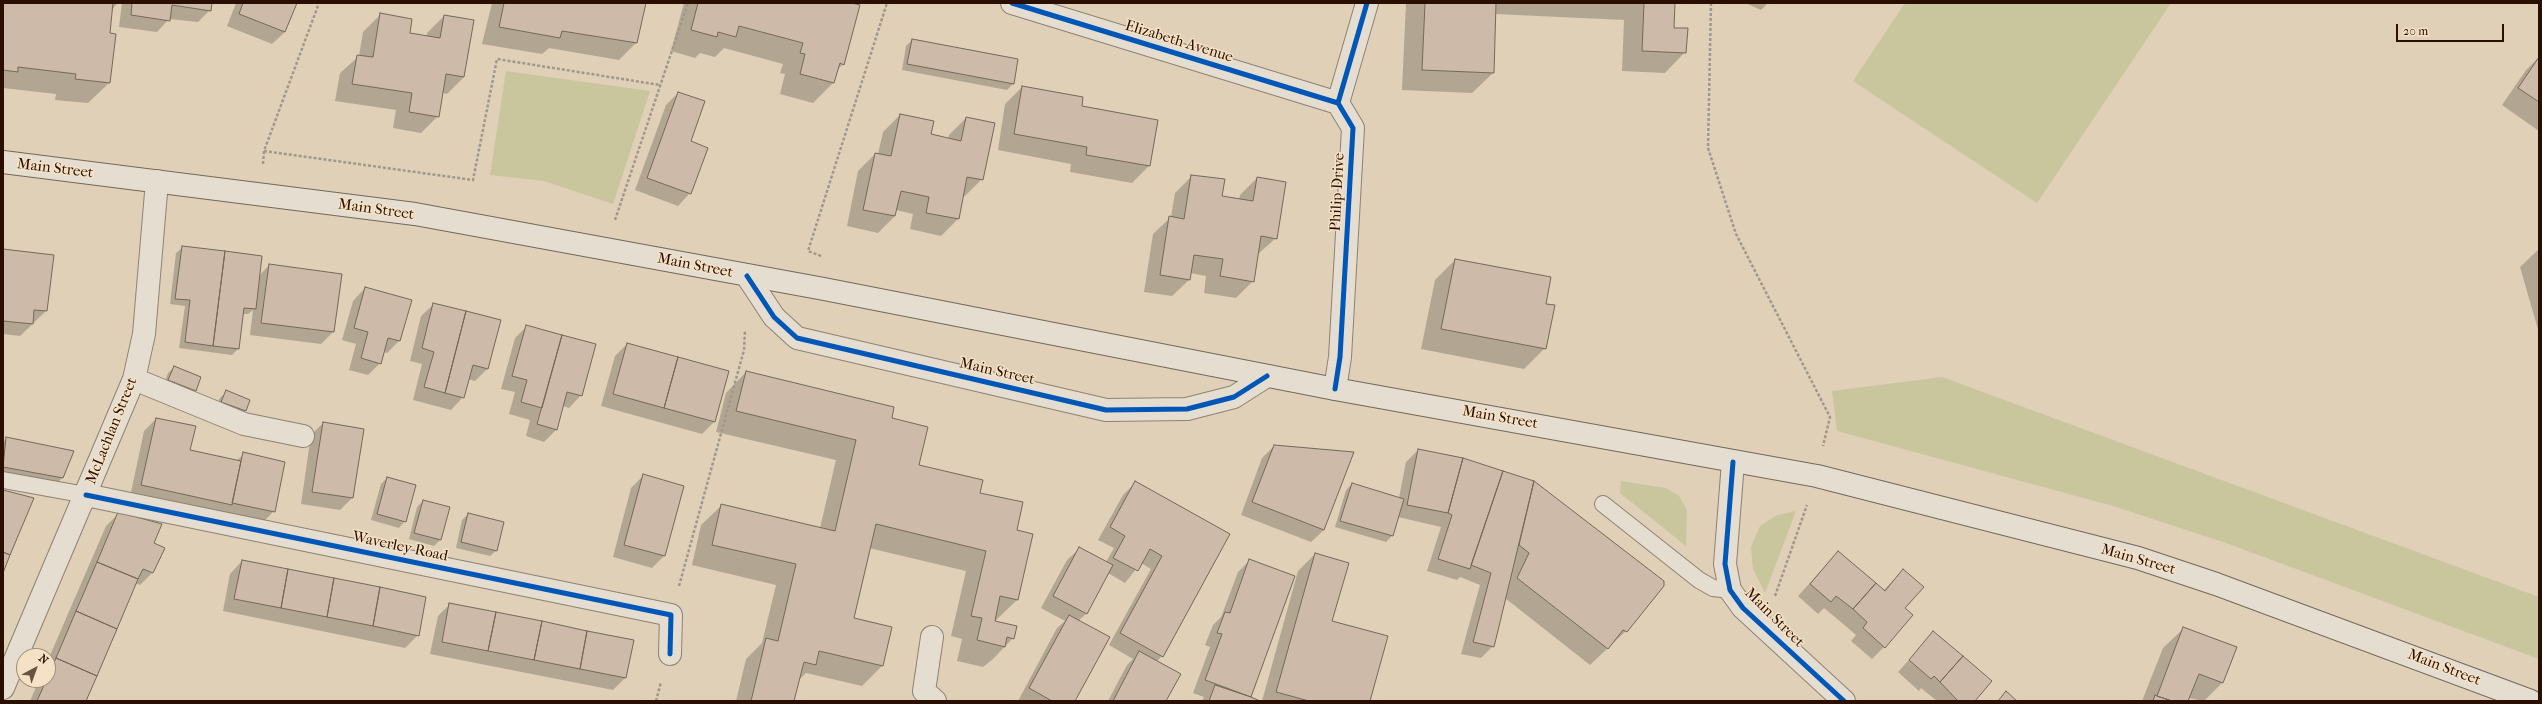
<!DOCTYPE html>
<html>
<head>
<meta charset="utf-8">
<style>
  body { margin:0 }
  #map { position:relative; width:2542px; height:704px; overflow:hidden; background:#dfd0b7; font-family:"IM FELL French Canon",serif }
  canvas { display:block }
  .frame { position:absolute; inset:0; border:4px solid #2a0f01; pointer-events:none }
  .north { position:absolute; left:16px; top:648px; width:40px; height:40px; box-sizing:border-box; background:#f5e2c6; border:1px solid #a48e77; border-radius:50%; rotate:41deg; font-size:11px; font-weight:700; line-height:16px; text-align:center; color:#2a0f01 }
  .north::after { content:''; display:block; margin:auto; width:14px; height:18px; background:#695341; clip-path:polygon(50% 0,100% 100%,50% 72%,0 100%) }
  .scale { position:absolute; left:2396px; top:24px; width:108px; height:18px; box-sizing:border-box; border:2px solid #2a0f01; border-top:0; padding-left:5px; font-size:12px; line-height:14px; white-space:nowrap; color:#2a0f01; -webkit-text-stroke:3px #f5e2c6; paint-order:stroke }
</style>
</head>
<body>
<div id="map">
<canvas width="2542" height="704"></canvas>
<div class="frame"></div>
<div class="north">N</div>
<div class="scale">20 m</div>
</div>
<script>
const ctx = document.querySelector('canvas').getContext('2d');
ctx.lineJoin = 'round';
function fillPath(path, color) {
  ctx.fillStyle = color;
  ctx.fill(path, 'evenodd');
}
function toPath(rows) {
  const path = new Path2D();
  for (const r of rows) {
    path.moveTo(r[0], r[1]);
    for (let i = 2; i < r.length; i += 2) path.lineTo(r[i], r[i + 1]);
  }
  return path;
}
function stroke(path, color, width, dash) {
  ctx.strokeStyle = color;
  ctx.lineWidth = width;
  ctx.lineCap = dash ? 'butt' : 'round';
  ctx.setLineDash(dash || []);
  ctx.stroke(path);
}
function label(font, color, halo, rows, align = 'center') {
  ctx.font = font + ' "IM FELL French Canon",serif';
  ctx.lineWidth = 3;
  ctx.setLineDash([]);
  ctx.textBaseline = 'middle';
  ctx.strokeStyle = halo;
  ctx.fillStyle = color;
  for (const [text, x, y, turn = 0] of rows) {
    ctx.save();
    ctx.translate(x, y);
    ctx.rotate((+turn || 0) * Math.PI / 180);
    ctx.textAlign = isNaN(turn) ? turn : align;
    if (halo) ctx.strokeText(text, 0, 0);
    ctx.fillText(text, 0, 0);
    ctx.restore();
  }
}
fillPath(toPath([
  [1905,3,2171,3,2037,203,1853,81],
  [506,71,650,91,613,204,544,181,490,175],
  [1942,377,2539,597,2539,659,2226,543,2113,506,1837,431,1832,391],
  [1621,481,1666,488,1679,496,1687,510,1686,546,1620,493],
  [1796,511,1765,593,1753,569,1751,547,1760,526,1777,515]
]), '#c9c69e');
fillPath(toPath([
  [3,3,118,3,112,9,109,34,109,83,88,103,55,100,56,94,3,88],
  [122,3,211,3,210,10,198,22,169,19,157,32,119,27],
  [236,3,296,3,285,32,272,44,227,26],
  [492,3,645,3,636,43,619,60,549,48,542,54,482,44],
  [684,3,848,3,843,64,837,70,833,83,813,103,780,94,785,74,780,73,783,64,724,48,715,57,700,53,695,58,671,51],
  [1406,3,1674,3,1672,29,1685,52,1665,73,1622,71,1624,20,1495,14,1493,73,1472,93,1402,90],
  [1745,3,1768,3,1761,10],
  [380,15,408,34,427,37,427,33,444,16,464,77,447,94,442,93,438,116,421,133,393,128,396,110,335,101,340,73,359,56,363,32],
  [912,40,1013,84,1007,90,902,70,906,46],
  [2539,57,2539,131,2502,105,2526,70],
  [1022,87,1081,107,1157,121,1149,166,1132,183,1070,172,1071,164,998,150,1005,104],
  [678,93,689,141,690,193,678,206,635,190,666,105],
  [900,115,930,135,948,139,949,135,966,118,982,179,965,196,962,196,958,219,941,236,910,229,913,214,896,210,895,216,878,233,847,226,858,171,875,154,878,154,883,132],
  [1192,176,1220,197,1239,200,1240,195,1257,178,1276,238,1257,255,1253,281,1236,298,1204,293,1206,276,1190,273,1190,279,1172,296,1144,292,1153,234,1171,217,1175,193],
  [183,247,259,276,269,265,333,332,321,344,250,335,253,310,248,314,243,314,238,349,232,355,179,348,185,306,170,304,176,253],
  [2539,249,2539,333,2520,267],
  [3,250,46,311,20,336,3,334],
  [1455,260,1545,305,1545,348,1524,369,1421,349,1435,280],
  [365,288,399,341,387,353,384,352,380,363,368,375,349,370,356,344,342,340,353,301],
  [434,304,500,321,487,369,475,381,468,379,463,397,451,410,413,400,422,364,410,361,421,316],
  [527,326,581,395,569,408,563,406,556,430,544,442,526,436,530,420,509,414,515,392,501,389,515,338],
  [627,344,728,372,714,422,702,434,601,406,615,356],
  [174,367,200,378,195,391,189,397,163,386,168,373],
  [746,372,890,419,918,465,978,493,1016,531,1032,535,1017,600,996,620,994,620,1013,638,993,659,983,667,957,661,962,639,951,636,966,571,869,548,853,619,882,666,862,686,806,673,798,681,793,701,736,701,746,659,762,643,776,585,692,565,701,525,722,505,820,528,836,460,716,432,726,393],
  [226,392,249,401,245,411,239,417,216,408,220,398],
  [156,419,189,451,236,461,244,454,274,511,262,523,130,497,144,431],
  [323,423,362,430,352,498,340,510,301,504,311,435],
  [6,439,62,478,56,484,3,474,3,442],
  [1274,446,1324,530,1311,542,1241,515,1262,458],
  [1418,450,1533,482,1663,582,1626,631,1590,665,1505,598,1493,646,1481,658,1461,654,1480,585,1460,577,1457,580,1427,571,1441,527,1398,517,1392,536,1386,542,1335,527,1346,490,1352,484,1399,498,1406,462],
  [644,475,664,556,652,568,613,557,631,488],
  [387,478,405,521,399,528,371,520,381,484],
  [1135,483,1229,534,1162,656,1156,662,1165,701,1108,701,1127,665,1133,659,1109,645,1151,569,1141,563,1125,583,1108,573,1086,614,1078,621,1074,701,1018,701,1057,628,1065,621,1041,608,1067,560,1080,548,1106,562,1114,548,1098,540,1123,495],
  [423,501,449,508,440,540,434,546,409,539,417,507],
  [118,514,152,543,163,548,152,573,140,585,135,583,85,701,30,701,39,680,48,680,48,660,106,526],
  [468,514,497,550,490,556,456,548,462,520],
  [1838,552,1883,591,1903,570,1903,608,1884,647,1872,659,1851,641,1856,635,1841,622,1824,608,1818,614,1798,596],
  [1315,554,1331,621,1369,701,1262,701,1298,571],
  [1250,560,1294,576,1249,698,1257,701,1202,701,1204,697,1193,693,1210,647,1205,645,1213,625,1221,617,1238,572],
  [242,561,418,635,405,648,223,611,230,574],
  [450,604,625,678,613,690,430,654,438,616],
  [2184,628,2235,647,2222,683,2204,701,2188,698,2187,701,2142,701,2163,648],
  [1934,632,1974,701,1937,701,1921,688,1919,691,1898,672]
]), '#0003');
const building = toPath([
  [3,3,113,3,110,33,116,34,110,83,75,79,76,74,18,67,18,72,3,70,3,3],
  [132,3,212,3,211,11,172,5,170,21,131,15,132,3],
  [243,3,297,3,285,32,239,14,243,3],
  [504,3,646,3,637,43,562,31,560,38,499,27,504,3],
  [698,3,852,3,860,5,844,65,840,63,834,83,800,74,805,54,800,53,803,43,739,26,736,37,718,32,717,37,691,30,698,3],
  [1425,3,1496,3,1494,73,1422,70,1425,3],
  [1644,3,1675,3,1674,28,1688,28,1686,53,1642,51,1644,3],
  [380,13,412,19,410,33,440,38,444,15,474,20,464,77,446,74,439,117,409,112,412,93,352,84,357,55,373,57,380,13],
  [912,39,1018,59,1014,84,907,64,912,39],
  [2539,57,2539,102,2518,88,2539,57],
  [1022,86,1083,97,1082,106,1158,120,1150,166,1086,155,1087,147,1014,134,1022,86],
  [678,92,705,101,691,141,708,148,691,194,647,178,678,92],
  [900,114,934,121,931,134,961,141,966,117,995,123,983,180,967,177,959,219,926,213,929,197,901,191,895,216,863,210,875,153,891,156,900,114],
  [1191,175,1225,179,1222,196,1253,201,1257,177,1286,182,1277,239,1261,236,1254,282,1220,276,1223,259,1194,255,1190,280,1160,275,1169,216,1184,219,1191,175],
  [182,246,225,251,213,346,185,342,190,300,175,299,182,246],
  [3,249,54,255,47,311,34,310,33,324,3,321,3,249],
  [225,251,262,256,256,309,244,308,239,349,213,346,225,251],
  [1455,259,1551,277,1546,304,1555,305,1546,349,1441,329,1455,259],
  [269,264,342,274,334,332,261,323,269,264],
  [365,287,412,300,400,341,388,338,381,364,361,358,368,332,354,328,365,287],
  [433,303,466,311,445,393,424,387,434,352,422,348,433,303],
  [466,311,501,320,488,369,473,365,464,398,445,393,466,311],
  [526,325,562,335,542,408,521,402,527,380,512,376,526,325],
  [562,335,596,344,582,396,567,392,557,430,537,424,562,335],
  [627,343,678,357,664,408,613,394,627,343],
  [678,357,729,371,715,422,664,408,678,357],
  [174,366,201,377,196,391,168,380,174,366],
  [746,371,894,407,892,418,928,427,919,465,983,480,980,493,1023,502,1017,530,1033,534,1018,600,1000,596,995,621,1017,626,1014,639,1007,637,1005,647,977,640,982,618,971,616,986,551,876,524,854,618,892,627,883,666,819,651,816,665,804,662,794,701,751,701,766,638,778,641,796,564,712,545,721,504,835,531,856,440,736,411,746,371],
  [226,390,250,400,246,411,221,402,226,390],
  [156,418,196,426,190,450,241,461,232,505,141,485,156,418],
  [323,422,364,429,353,498,312,492,323,422],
  [6,437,74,451,63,478,3,467,6,437],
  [1274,445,1354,452,1324,530,1252,502,1274,445],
  [1418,449,1463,458,1448,513,1407,505,1418,449],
  [243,452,285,462,275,512,232,503,243,452],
  [1463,458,1503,471,1470,569,1438,559,1452,515,1448,513,1463,458],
  [1503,471,1534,481,1494,647,1473,642,1491,573,1471,565,1503,471],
  [643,474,684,486,665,556,624,545,643,474],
  [387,477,416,485,406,522,377,514,387,477],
  [1135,481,1230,534,1163,657,1120,633,1162,556,1150,549,1138,571,1113,558,1125,536,1110,527,1135,481],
  [1534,481,1664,581,1664,586,1627,632,1623,630,1608,649,1517,578,1529,553,1519,545,1534,481],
  [1352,483,1404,499,1393,536,1340,521,1352,483],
  [3,490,34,498,10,555,3,552,3,490],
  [423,500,450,507,441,540,414,533,423,500],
  [118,512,162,524,154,543,165,548,153,573,143,569,138,579,97,562,118,512],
  [468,513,504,522,497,551,461,542,468,513],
  [1079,547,1113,565,1087,614,1053,596,1079,547],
  [1838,551,1876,583,1853,609,1836,596,1831,602,1810,584,1838,551],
  [3,552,10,555,3,573,3,552],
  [1315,553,1349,563,1332,621,1388,636,1370,701,1309,701,1276,692,1315,553],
  [1249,559,1295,576,1251,697,1205,680,1222,634,1217,633,1225,612,1230,613,1249,559],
  [242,560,288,569,281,608,234,599,242,560],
  [97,562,138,579,117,629,76,611,97,562],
  [288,569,334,578,327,617,281,608,288,569],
  [1903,569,1924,587,1905,608,1913,615,1885,648,1863,628,1867,622,1853,609,1876,583,1885,591,1903,569],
  [334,578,380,587,373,626,327,617,334,578],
  [380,587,426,597,419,636,373,626,380,587],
  [449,603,496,612,488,651,442,642,449,603],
  [76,611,117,629,97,676,56,658,76,611],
  [496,612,542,621,534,660,488,651,496,612],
  [1069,615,1110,637,1075,701,1052,701,1029,688,1069,615],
  [542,621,587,631,580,669,534,660,542,621],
  [2183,627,2237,647,2223,683,2199,674,2188,701,2172,701,2157,696,2183,627],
  [587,631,634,640,626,678,580,669,587,631],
  [1933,631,1963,656,1940,682,1934,676,1931,679,1909,660,1933,631],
  [1139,651,1181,674,1166,701,1113,701,1139,651],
  [1963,656,1992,681,1975,701,1958,701,1940,682,1963,656],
  [56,658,97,676,86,701,37,701,56,658],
  [1215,685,1251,697,1260,701,1209,701,1215,685],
  [2006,691,2017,701,1998,701,2006,691],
  [2155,695,2157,696,2172,701,2153,701,2155,695]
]);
fillPath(building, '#cdbaa8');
stroke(building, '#74685a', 1);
const lane = toPath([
  [3,480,86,495],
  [1603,504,1699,580,1713,588,1730,590]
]);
const street = toPath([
  [1012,3,1338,103],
  [747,276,774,317,797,338,1106,410,1187,409,1234,397,1267,376],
  [134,379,244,424,303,436],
  [1335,389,1340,357,1353,128,1338,103,1367,3],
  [1733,462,1725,564,1730,590,1743,608,1844,701],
  [86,495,671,615,670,654],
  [932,637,924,691,935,701],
  [3,688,134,379,144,334,157,181]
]);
const secondary = toPath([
  [3,162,415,214,824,289,1335,389,1817,476,2138,558,2216,584,2531,701]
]);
stroke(lane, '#8e8272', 18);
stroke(street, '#8e8272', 24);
stroke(secondary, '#74685a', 24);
stroke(toPath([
  [1711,3,1708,148,1736,234,1830,417,1823,446],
  [264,151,473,180,497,59,660,85],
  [263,164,264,151,319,3],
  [615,220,688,3],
  [821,256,808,251,887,3],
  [679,586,744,350,745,330],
  [1775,596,1807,505],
  [656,701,661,682]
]), '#a0988d', 2.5, [3, 2]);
stroke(lane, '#e5ddd0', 16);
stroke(street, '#e5ddd0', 22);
stroke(secondary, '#e5ddd0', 22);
stroke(toPath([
  [1012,3,1338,103],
  [747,276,774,317,797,338,1106,410,1187,409,1234,397,1267,376],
  [1335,389,1340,357,1353,128,1338,103,1367,3],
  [1733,462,1725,564,1730,590,1743,608,1844,701],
  [86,495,671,615,670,654]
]), '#0057b8', 5);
label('15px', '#2a0f01', '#f5e2c6', [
  ["Elizabeth Avenue",1179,42,17],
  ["Main Street",55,169,7],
  ["Philip Drive",1338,192,-87],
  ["Main Street",376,210,8],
  ["Main Street",695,266,11],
  ["Main Street",997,372,13],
  ["Main Street",1500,418,10],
  ["McLachlan Street",112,431,-68],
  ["Waverley Road",400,547,12],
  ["Main Street",2138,560,16],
  ["Main Street",1774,618,45],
  ["Main Street",2444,668,21]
]);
</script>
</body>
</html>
